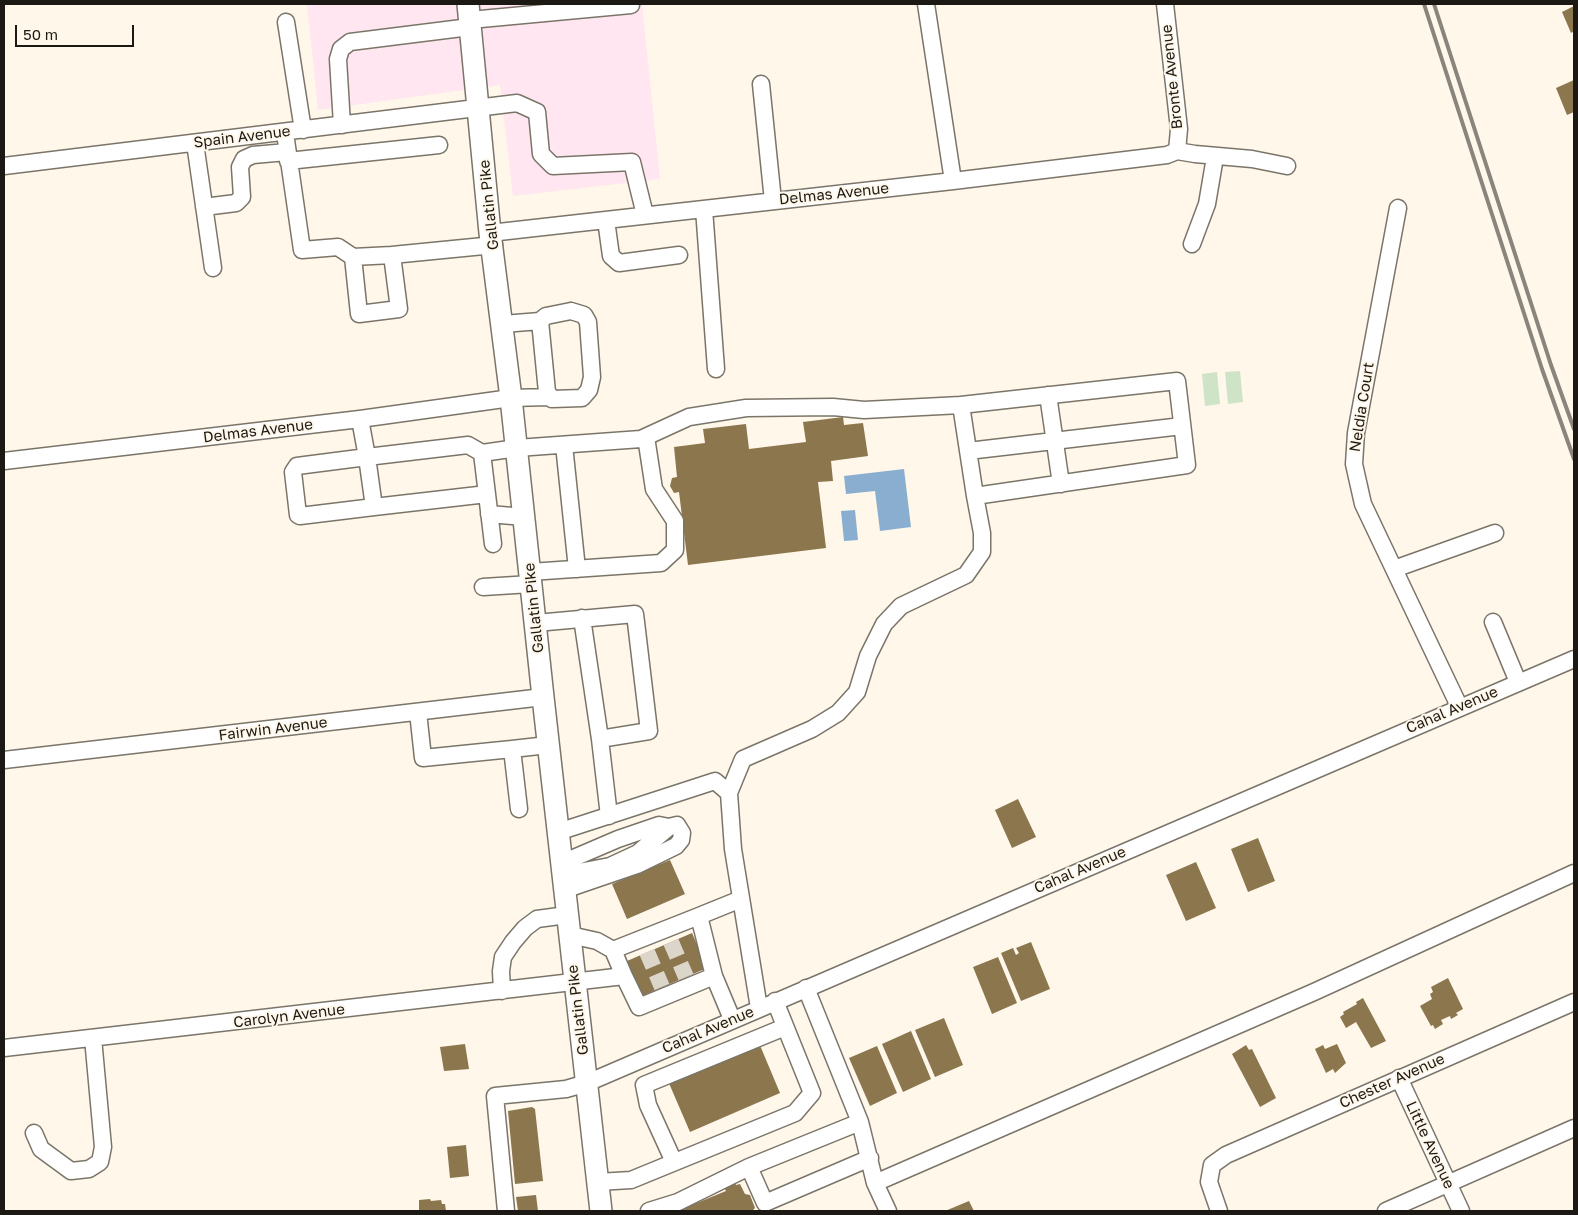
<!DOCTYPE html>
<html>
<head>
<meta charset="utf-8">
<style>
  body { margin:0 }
  #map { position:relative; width:1578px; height:1215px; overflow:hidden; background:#fef7ea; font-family:"Golos Text",sans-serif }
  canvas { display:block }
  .frame { position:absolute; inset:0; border:5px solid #1c1914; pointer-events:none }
  .scale { position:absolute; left:15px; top:25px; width:119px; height:22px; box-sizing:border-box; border:2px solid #1c1914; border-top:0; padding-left:6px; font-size:15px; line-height:18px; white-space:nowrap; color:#1c1914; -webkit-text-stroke:4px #fef7ea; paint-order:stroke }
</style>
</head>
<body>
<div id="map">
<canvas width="1578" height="1215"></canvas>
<div class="frame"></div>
<div class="scale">50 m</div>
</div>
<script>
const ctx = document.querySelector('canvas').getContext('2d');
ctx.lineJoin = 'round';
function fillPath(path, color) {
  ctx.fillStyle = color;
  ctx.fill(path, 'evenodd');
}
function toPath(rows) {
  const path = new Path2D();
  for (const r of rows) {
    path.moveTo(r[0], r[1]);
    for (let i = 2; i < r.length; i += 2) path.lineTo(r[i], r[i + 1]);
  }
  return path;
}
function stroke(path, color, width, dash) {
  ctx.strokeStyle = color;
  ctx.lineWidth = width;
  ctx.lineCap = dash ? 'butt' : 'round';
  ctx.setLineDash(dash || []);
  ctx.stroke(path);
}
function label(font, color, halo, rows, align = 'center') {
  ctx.font = font + ' "Golos Text",sans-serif';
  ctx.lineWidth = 4;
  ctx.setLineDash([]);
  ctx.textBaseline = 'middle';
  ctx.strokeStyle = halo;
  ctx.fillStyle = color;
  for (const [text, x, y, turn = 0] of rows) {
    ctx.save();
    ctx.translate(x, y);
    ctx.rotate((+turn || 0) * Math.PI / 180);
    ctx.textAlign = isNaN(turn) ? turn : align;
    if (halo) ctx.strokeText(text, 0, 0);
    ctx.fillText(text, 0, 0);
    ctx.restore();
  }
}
fillPath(toPath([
  [307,4,642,4,660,179,513,196,500,85,318,110]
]), '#ffe6f1');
fillPath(toPath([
  [1240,371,1243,402,1228,404,1225,372],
  [1217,372,1220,404,1205,406,1202,374]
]), '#cfe3c7');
fillPath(toPath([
  [904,469,911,527,880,531,875,491,846,494,844,476],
  [855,510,858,540,844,541,841,511]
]), '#8aaecf');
fillPath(toPath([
  [1574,6,1574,31,1571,33,1562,12],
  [1574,80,1574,112,1567,115,1556,88],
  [843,417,844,425,863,423,868,456,831,461,833,481,818,482,826,548,688,565,679,492,674,493,670,486,672,478,677,477,674,447,705,443,703,429,746,424,749,449,806,442,803,422],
  [1018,799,1036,837,1012,848,995,810],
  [1258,838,1275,881,1248,892,1231,849],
  [670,860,685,894,627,919,612,884],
  [1196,862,1216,908,1186,921,1166,875],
  [692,933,707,968,642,996,627,961],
  [1031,942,1050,989,1021,1001,1001,953,1013,948,1016,955,1019,953,1016,948],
  [998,957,1017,1003,992,1014,973,967],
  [1448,978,1463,1009,1456,1013,1458,1015,1451,1019,1450,1016,1441,1020,1443,1024,1435,1029,1433,1025,1431,1026,1420,1006,1432,999,1430,994,1433,992,1431,987],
  [1363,998,1386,1041,1371,1048,1356,1022,1346,1028,1340,1017,1344,1014,1343,1012,1357,1004,1356,1002],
  [944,1018,963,1065,935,1077,915,1030],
  [911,1031,931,1079,903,1092,882,1044],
  [759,1043,780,1093,690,1132,668,1081],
  [465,1044,469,1069,444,1071,440,1047],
  [1337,1044,1346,1063,1335,1073,1333,1069,1326,1073,1315,1049,1323,1045,1325,1049],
  [1246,1045,1249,1050,1252,1049,1276,1098,1260,1107,1232,1054],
  [877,1046,897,1093,870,1106,849,1058],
  [532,1107,535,1109,543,1181,515,1184,508,1111],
  [466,1145,469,1176,450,1178,447,1147],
  [734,1180,736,1185,740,1184,745,1194,750,1195,755,1208,752,1211,677,1211,726,1191,723,1185],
  [536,1195,538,1211,518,1211,516,1197],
  [430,1199,431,1201,441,1200,442,1204,445,1204,446,1211,419,1211,419,1200],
  [969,1201,974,1211,945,1211]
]), '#8b764e');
stroke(toPath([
  [671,942,686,977],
  [647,952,662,987]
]), '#dcd6ca', 16, [16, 8]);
const minor = toPath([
  [926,4,953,181],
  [1165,4,1179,129,1177,151],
  [470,20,631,5],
  [286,22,303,130],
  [761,84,773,201],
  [342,125,338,59,341,49,350,42,470,27],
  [285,133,302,250,338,247,353,257,359,314,399,309,392,255],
  [195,143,213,268],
  [1177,151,1195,154,1252,159,1287,166],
  [288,161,439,145],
  [4,166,517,103,537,112,541,154,553,166,632,162,645,215],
  [204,207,236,203,242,197,240,167,244,159,253,155,287,152],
  [1398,208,1356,433,1354,464,1363,504,1459,706],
  [704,209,716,369],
  [606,220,611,256,619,263,679,255],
  [490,233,953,181,1167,155,1177,151],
  [1192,244,1207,204,1215,157],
  [353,257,392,255,494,245],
  [571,311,584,315,588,322,592,377,589,390,582,398,552,399,547,392,540,321,546,316,571,311],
  [503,324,540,321],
  [1048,395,1061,484],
  [961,405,975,496],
  [360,419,367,457,468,445,482,453,493,544],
  [564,445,577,569],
  [968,451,1182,426],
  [482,453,517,448,641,439,689,417,746,408,833,407,864,410,961,405,1177,381,1187,465,975,496,982,533,982,552,966,575,901,606,884,624,868,656,857,692,838,713,812,729,743,759,729,793,733,849,759,1008],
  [4,461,360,419,511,398,549,397],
  [374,507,300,516,298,515,293,472,297,466,367,457,374,507,487,494],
  [489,514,524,517],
  [1394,569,1495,533],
  [530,572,661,563,675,550,675,521,654,489,646,437],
  [483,587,531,584],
  [582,618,600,739],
  [1493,622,1518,682],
  [536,623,635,614,649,731,600,739,609,816],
  [418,712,423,758,512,749,519,809],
  [512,749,548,745],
  [4,760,543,697],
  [558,832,715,781,729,793],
  [562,863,618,839,659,825,669,827],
  [563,875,610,866,638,853,669,827,677,825,682,833,681,840,676,846,637,865,564,890],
  [699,916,741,899],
  [570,935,597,941,613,950,624,976],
  [613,950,699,916,714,976],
  [806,988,860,1122,875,1183,888,1211],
  [502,991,501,971,503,957,513,942,525,928,537,919,567,915],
  [4,1048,624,976,639,1007,714,976,732,1019],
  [1399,1078,1461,1211],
  [34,1133,41,1149,71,1171,89,1169,100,1162,103,1147,93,1038],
  [674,1162,648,1105,644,1085,785,1027],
  [749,1167,860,1122],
  [598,1182,631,1180,795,1113,812,1093,775,1001],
  [875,1183,1314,992,1574,873],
  [506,1211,495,1096,566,1089,587,1083,1574,659],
  [649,1211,678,1202,749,1167,765,1203,870,1158],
  [1219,1211,1209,1182,1212,1165,1226,1155,1574,1002],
  [1386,1211,1574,1128]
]);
const major = toPath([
  [468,4,490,233,511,398,543,697,601,1211]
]);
stroke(minor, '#7b7569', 19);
stroke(major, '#7b7569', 24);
stroke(minor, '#fff', 16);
stroke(major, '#fff', 21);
stroke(toPath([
  [1424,4,1542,369,1574,459],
  [1434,4,1551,365,1574,429]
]), '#8a857c', 4);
label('15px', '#1c1914', '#fef7ea', [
  ["Bronte Avenue",1172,77,-96],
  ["Spain Avenue",242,137,-7],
  ["Delmas Avenue",834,194,-6],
  ["Gallatin Pike",489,205,-96],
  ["Neldia Court",1362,407,-81],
  ["Delmas Avenue",258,431,-7],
  ["Gallatin Pike",534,608,-96],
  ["Cahal Avenue",1452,710,-23],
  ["Fairwin Avenue",273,729,-7],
  ["Cahal Avenue",1080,870,-23],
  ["Gallatin Pike",578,1010,-97],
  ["Carolyn Avenue",289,1016,-7],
  ["Cahal Avenue",708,1030,-23],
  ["Chester Avenue",1392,1081,-24],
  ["Little Avenue",1430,1145,65]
]);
</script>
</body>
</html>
